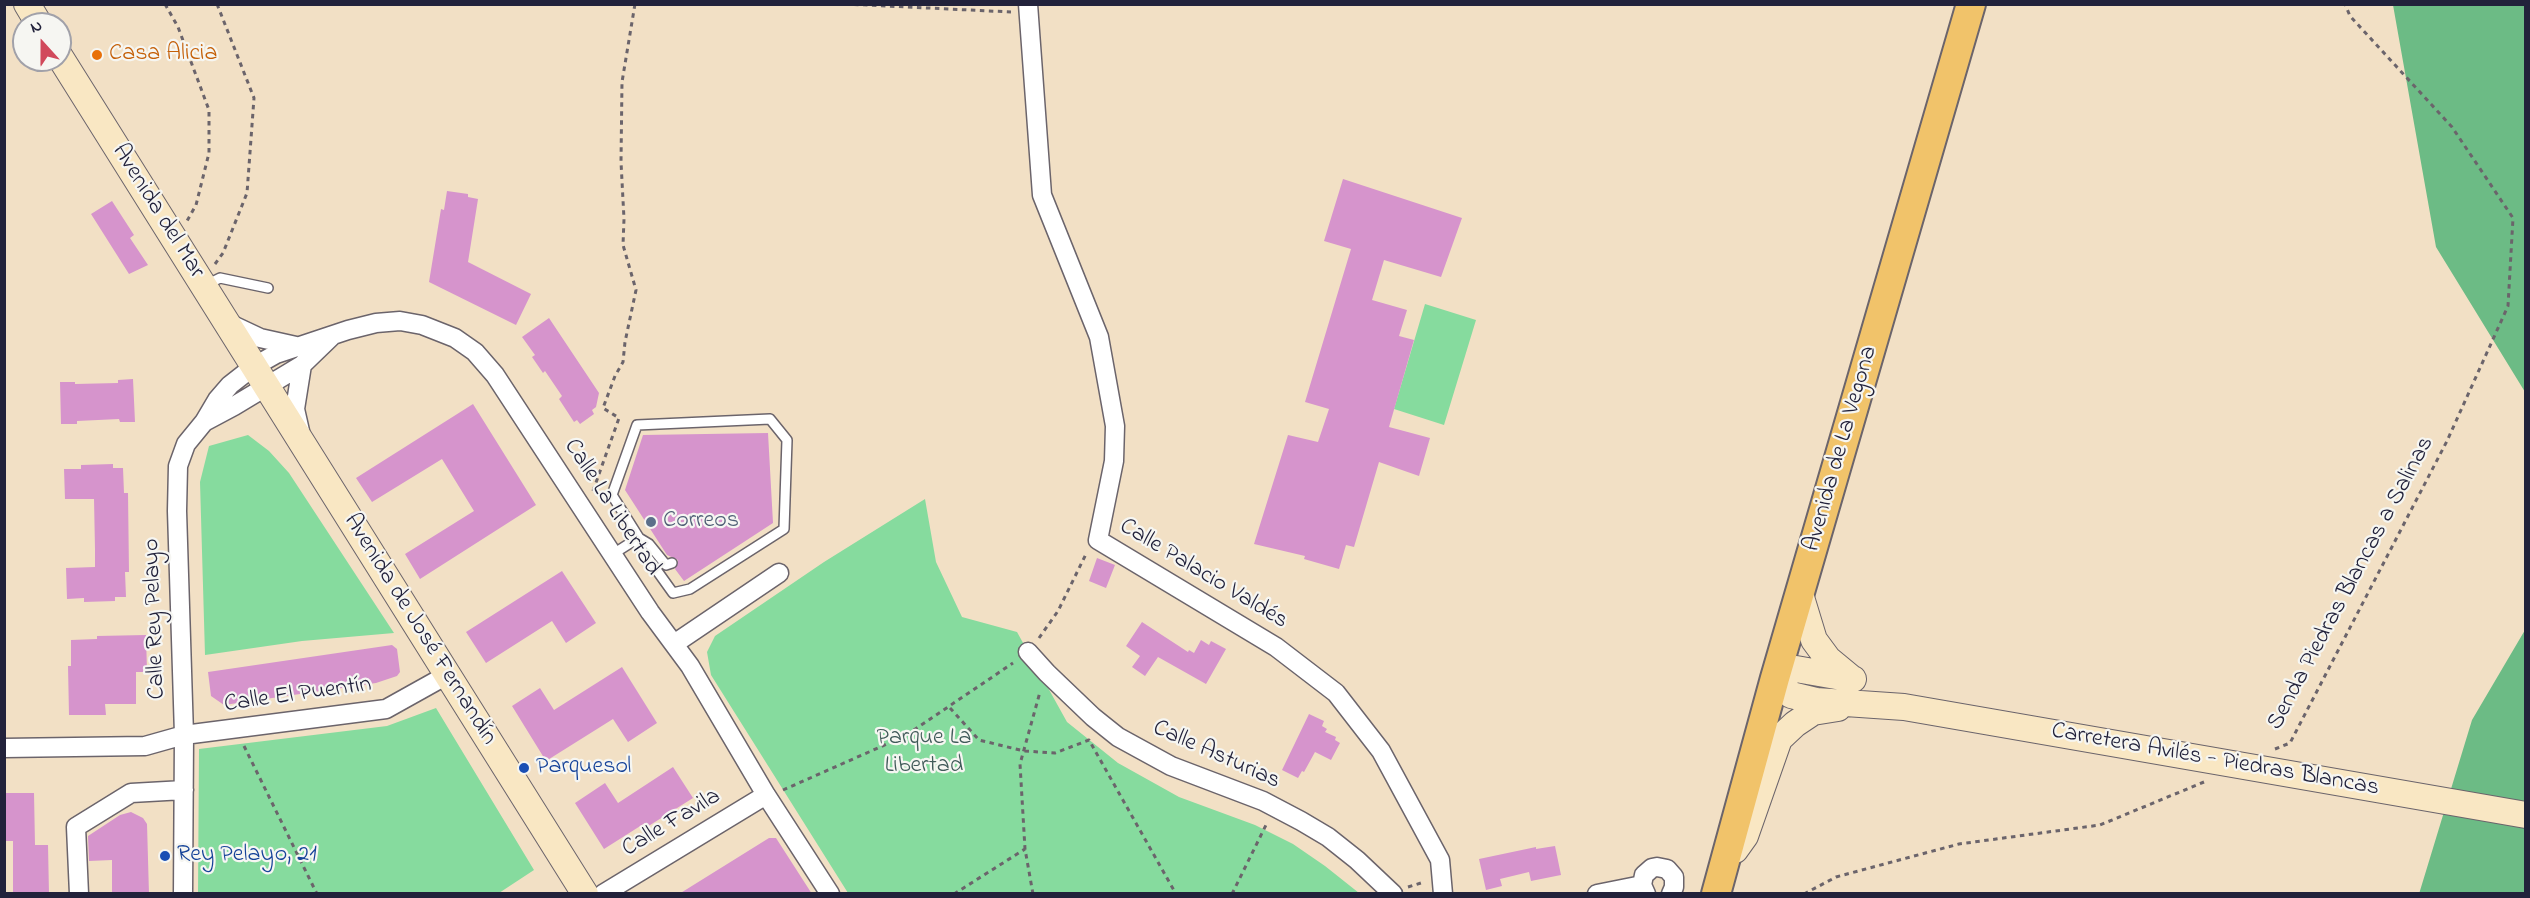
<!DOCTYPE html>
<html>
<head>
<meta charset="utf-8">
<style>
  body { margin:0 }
  #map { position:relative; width:2530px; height:898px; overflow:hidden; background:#f2e0c5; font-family:"Indie Flower",sans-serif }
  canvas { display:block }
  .frame { position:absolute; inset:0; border:6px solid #22223b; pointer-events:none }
  .north { position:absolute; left:12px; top:12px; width:60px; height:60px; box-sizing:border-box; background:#f6f6f2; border:2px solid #a1a1a9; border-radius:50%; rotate:339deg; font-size:16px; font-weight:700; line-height:24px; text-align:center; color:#22223b }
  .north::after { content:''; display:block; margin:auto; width:21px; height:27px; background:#d1495b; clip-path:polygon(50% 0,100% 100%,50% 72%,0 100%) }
</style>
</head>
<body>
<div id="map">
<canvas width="2530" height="898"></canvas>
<div class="frame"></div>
<div class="north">N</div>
</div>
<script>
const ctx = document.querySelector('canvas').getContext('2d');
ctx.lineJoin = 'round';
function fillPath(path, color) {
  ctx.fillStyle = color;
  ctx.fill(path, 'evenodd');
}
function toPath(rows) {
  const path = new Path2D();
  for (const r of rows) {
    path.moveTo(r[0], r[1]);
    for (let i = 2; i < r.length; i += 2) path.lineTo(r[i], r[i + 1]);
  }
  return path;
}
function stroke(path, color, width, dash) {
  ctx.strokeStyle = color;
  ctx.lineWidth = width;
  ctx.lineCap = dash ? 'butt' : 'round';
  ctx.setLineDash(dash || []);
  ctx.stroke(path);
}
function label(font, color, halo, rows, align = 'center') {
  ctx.font = font + ' "Indie Flower",sans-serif';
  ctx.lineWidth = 4.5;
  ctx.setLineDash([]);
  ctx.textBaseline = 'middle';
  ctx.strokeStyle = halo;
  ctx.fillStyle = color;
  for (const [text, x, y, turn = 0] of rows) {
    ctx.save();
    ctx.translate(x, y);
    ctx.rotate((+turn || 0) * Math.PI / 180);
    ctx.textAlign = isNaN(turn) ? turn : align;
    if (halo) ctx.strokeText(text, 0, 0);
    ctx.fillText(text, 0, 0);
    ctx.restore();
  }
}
fillPath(toPath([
  [1425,304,1476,320,1444,425,1394,409],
  [248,435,269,451,289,473,394,633,302,641,205,655,200,482,209,446],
  [925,499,936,562,962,617,1017,632,1067,722,1118,763,1179,797,1255,825,1293,844,1325,866,1359,893,848,893,711,675,707,652,715,636,824,562],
  [436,708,534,870,499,893,198,893,199,749,387,726]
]), '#86db9e');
fillPath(toPath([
  [2393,5,2525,5,2525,392,2436,247],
  [2525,630,2525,893,2419,894,2472,720]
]), '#6cbb85');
fillPath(toPath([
  [1343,179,1462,218,1441,277,1384,260,1372,300,1407,310,1399,336,1414,340,1389,427,1430,438,1419,476,1379,462,1354,547,1346,545,1339,569,1304,559,1305,556,1254,544,1288,435,1318,442,1329,409,1305,402,1351,249,1324,241],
  [447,191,468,194,468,197,478,199,468,262,531,294,516,325,429,282,441,209,444,210],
  [112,201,134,235,130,238,148,265,129,274,91,214],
  [549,318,599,393,596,407,592,410,594,414,580,424,577,420,574,422,559,399,562,396,545,371,543,373,532,357,535,355,522,337],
  [133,379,135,422,120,422,119,419,77,421,77,424,61,424,60,382,75,382,75,384,118,383,118,380],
  [473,404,536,505,420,579,405,554,474,511,442,459,372,502,356,478],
  [768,433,773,523,684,581,675,569,678,560,667,555,625,490,643,435],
  [113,464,113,468,123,468,124,493,128,493,129,572,125,572,126,597,115,597,115,601,84,602,84,598,67,599,66,568,95,567,95,549,94,499,65,499,64,469,81,469,81,465],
  [1097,558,1115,565,1106,588,1089,581],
  [562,571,596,623,566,643,552,621,486,663,466,632],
  [1142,622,1188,652,1189,650,1194,653,1201,640,1209,645,1211,641,1226,649,1206,684,1158,657,1145,676,1132,667,1140,656,1126,646],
  [146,635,147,672,136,672,136,704,105,704,106,715,69,715,68,666,71,666,71,640,97,639,97,636],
  [392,645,397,649,400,672,397,676,376,683,224,705,211,696,208,672],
  [622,667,657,723,628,742,613,719,546,761,512,706,540,688,554,710],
  [1309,714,1324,721,1322,726,1327,729,1325,732,1336,737,1335,740,1340,743,1331,760,1315,752,1304,772,1302,771,1298,778,1282,770],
  [673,767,693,798,647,827,645,823,604,849,575,803,605,783,618,803],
  [4,793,34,793,35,845,48,845,49,894,13,894,13,841,4,841],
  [131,812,143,818,147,824,149,894,112,894,112,860,89,861,88,836,120,815],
  [769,838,776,838,812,894,679,894],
  [1555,846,1561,875,1531,881,1529,872,1500,879,1502,886,1486,890,1479,859,1536,847,1536,849]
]), '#d694cc');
const lane = toPath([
  [204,286,220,278,268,288],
  [770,419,787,440,784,529,690,589,673,593,635,540,639,538,612,495,637,425,770,419],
  [639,538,649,544,666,565,672,563],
  [613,554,635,540]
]);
const street = toPath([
  [1028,4,1042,195,1099,337,1115,426,1114,461,1098,540,1276,647,1336,693,1381,751,1440,860,1443,894],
  [226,322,260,338,296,346],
  [204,422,217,400,230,385,253,367,276,354,348,330,376,323,400,321,422,325,455,338,475,352,495,375,650,612,690,666,766,795,830,894],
  [300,431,295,409,302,365],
  [674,644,779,573],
  [1028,652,1047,673,1093,717,1118,737,1171,766,1263,801,1301,821,1328,837,1357,860,1393,894],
  [4,748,145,746,184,735,386,709,447,675],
  [79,894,76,827,131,793,184,790],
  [183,894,184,735,177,511,178,466,186,444,204,422,234,406,302,365,332,336],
  [603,894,766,795],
  [1597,894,1642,885],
  [1646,894,1642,885,1644,875,1652,868,1657,867,1667,869,1674,877,1674,887,1671,894]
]);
const secondary = toPath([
  [27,4,39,24],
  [60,57,585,894],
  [1800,594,1814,640,1828,659,1851,678],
  [1853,679,1796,669,1775,678,1791,695,1816,701,1904,707,2526,815],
  [1735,850,1745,836,1779,739,1795,724,1813,712,1838,708]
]);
const primary = toPath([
  [1716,894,1775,678,1971,4]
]);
stroke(lane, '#6b646b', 12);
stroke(street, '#6b646b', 21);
stroke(secondary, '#6b646b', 28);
stroke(primary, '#6b646b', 32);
stroke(toPath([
  [165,4,178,27,209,110,209,153,196,205,187,221],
  [845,4,1011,12],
  [215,264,223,253,247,193,254,98,217,4],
  [593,491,619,418,603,408,615,376,623,362,625,342,636,290,623,245,624,219,621,162,622,82,635,4],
  [1039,638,1058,611,1087,552],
  [950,708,979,740,1024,751,1055,753,1089,740,1176,894],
  [244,746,317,894],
  [2275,749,2290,743,2447,441,2508,306,2513,218,2452,127,2350,16,2345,4],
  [783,790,905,736,1013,663],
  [1408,887,1424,882],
  [954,894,1025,849],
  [1033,894,1025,849,1020,764,1040,692],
  [1232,894,1266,825],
  [1804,894,1836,877,1959,844,2100,825,2204,782]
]), '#6b646b', 3, [4.5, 4.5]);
stroke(lane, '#fff', 9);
stroke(street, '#fff', 18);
stroke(secondary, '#f9e7c3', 26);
stroke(primary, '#f1c36a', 28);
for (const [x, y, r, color] of [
  [97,55,6,"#e8710a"],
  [651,522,6,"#5c6f8a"],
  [524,768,6,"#1a4fb4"],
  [165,856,6,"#1a4fb4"]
]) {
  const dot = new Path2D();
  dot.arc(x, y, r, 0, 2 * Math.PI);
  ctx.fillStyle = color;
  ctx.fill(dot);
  stroke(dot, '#f6f6f2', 2);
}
label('24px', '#c56008', '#f6f6f2', [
  ["Casa Alicia",109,55]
], 'left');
label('24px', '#22223b', '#f6f6f2', [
  ["Avenida del Mar",157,212,58],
  ["Avenida de La Vegona",1842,449,-74],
  ["Calle La Libertad",611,508,57],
  ["Calle Palacio Valdés",1203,575,31],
  ["Senda Piedras Blancas a Salinas",2352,584,-62],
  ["Calle Rey Pelayo",156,619,-92],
  ["Avenida de José Fernandín",419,630,58],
  ["Calle El Puentín",298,696,-8],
  ["Calle Asturias",1216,756,24],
  ["Carretera Avilés - Piedras Blancas",2215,761,10],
  ["Calle Favila",672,824,-31]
]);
label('24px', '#4e5e75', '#f6f6f2', [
  ["Correos",663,522]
], 'left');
label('24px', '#405a59', '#f6f6f2', [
  ["Parque La",924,739],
  ["Libertad",924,767]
]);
label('24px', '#164399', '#f6f6f2', [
  ["Parquesol",536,768],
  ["Rey Pelayo, 21",177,856]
], 'left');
</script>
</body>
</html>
